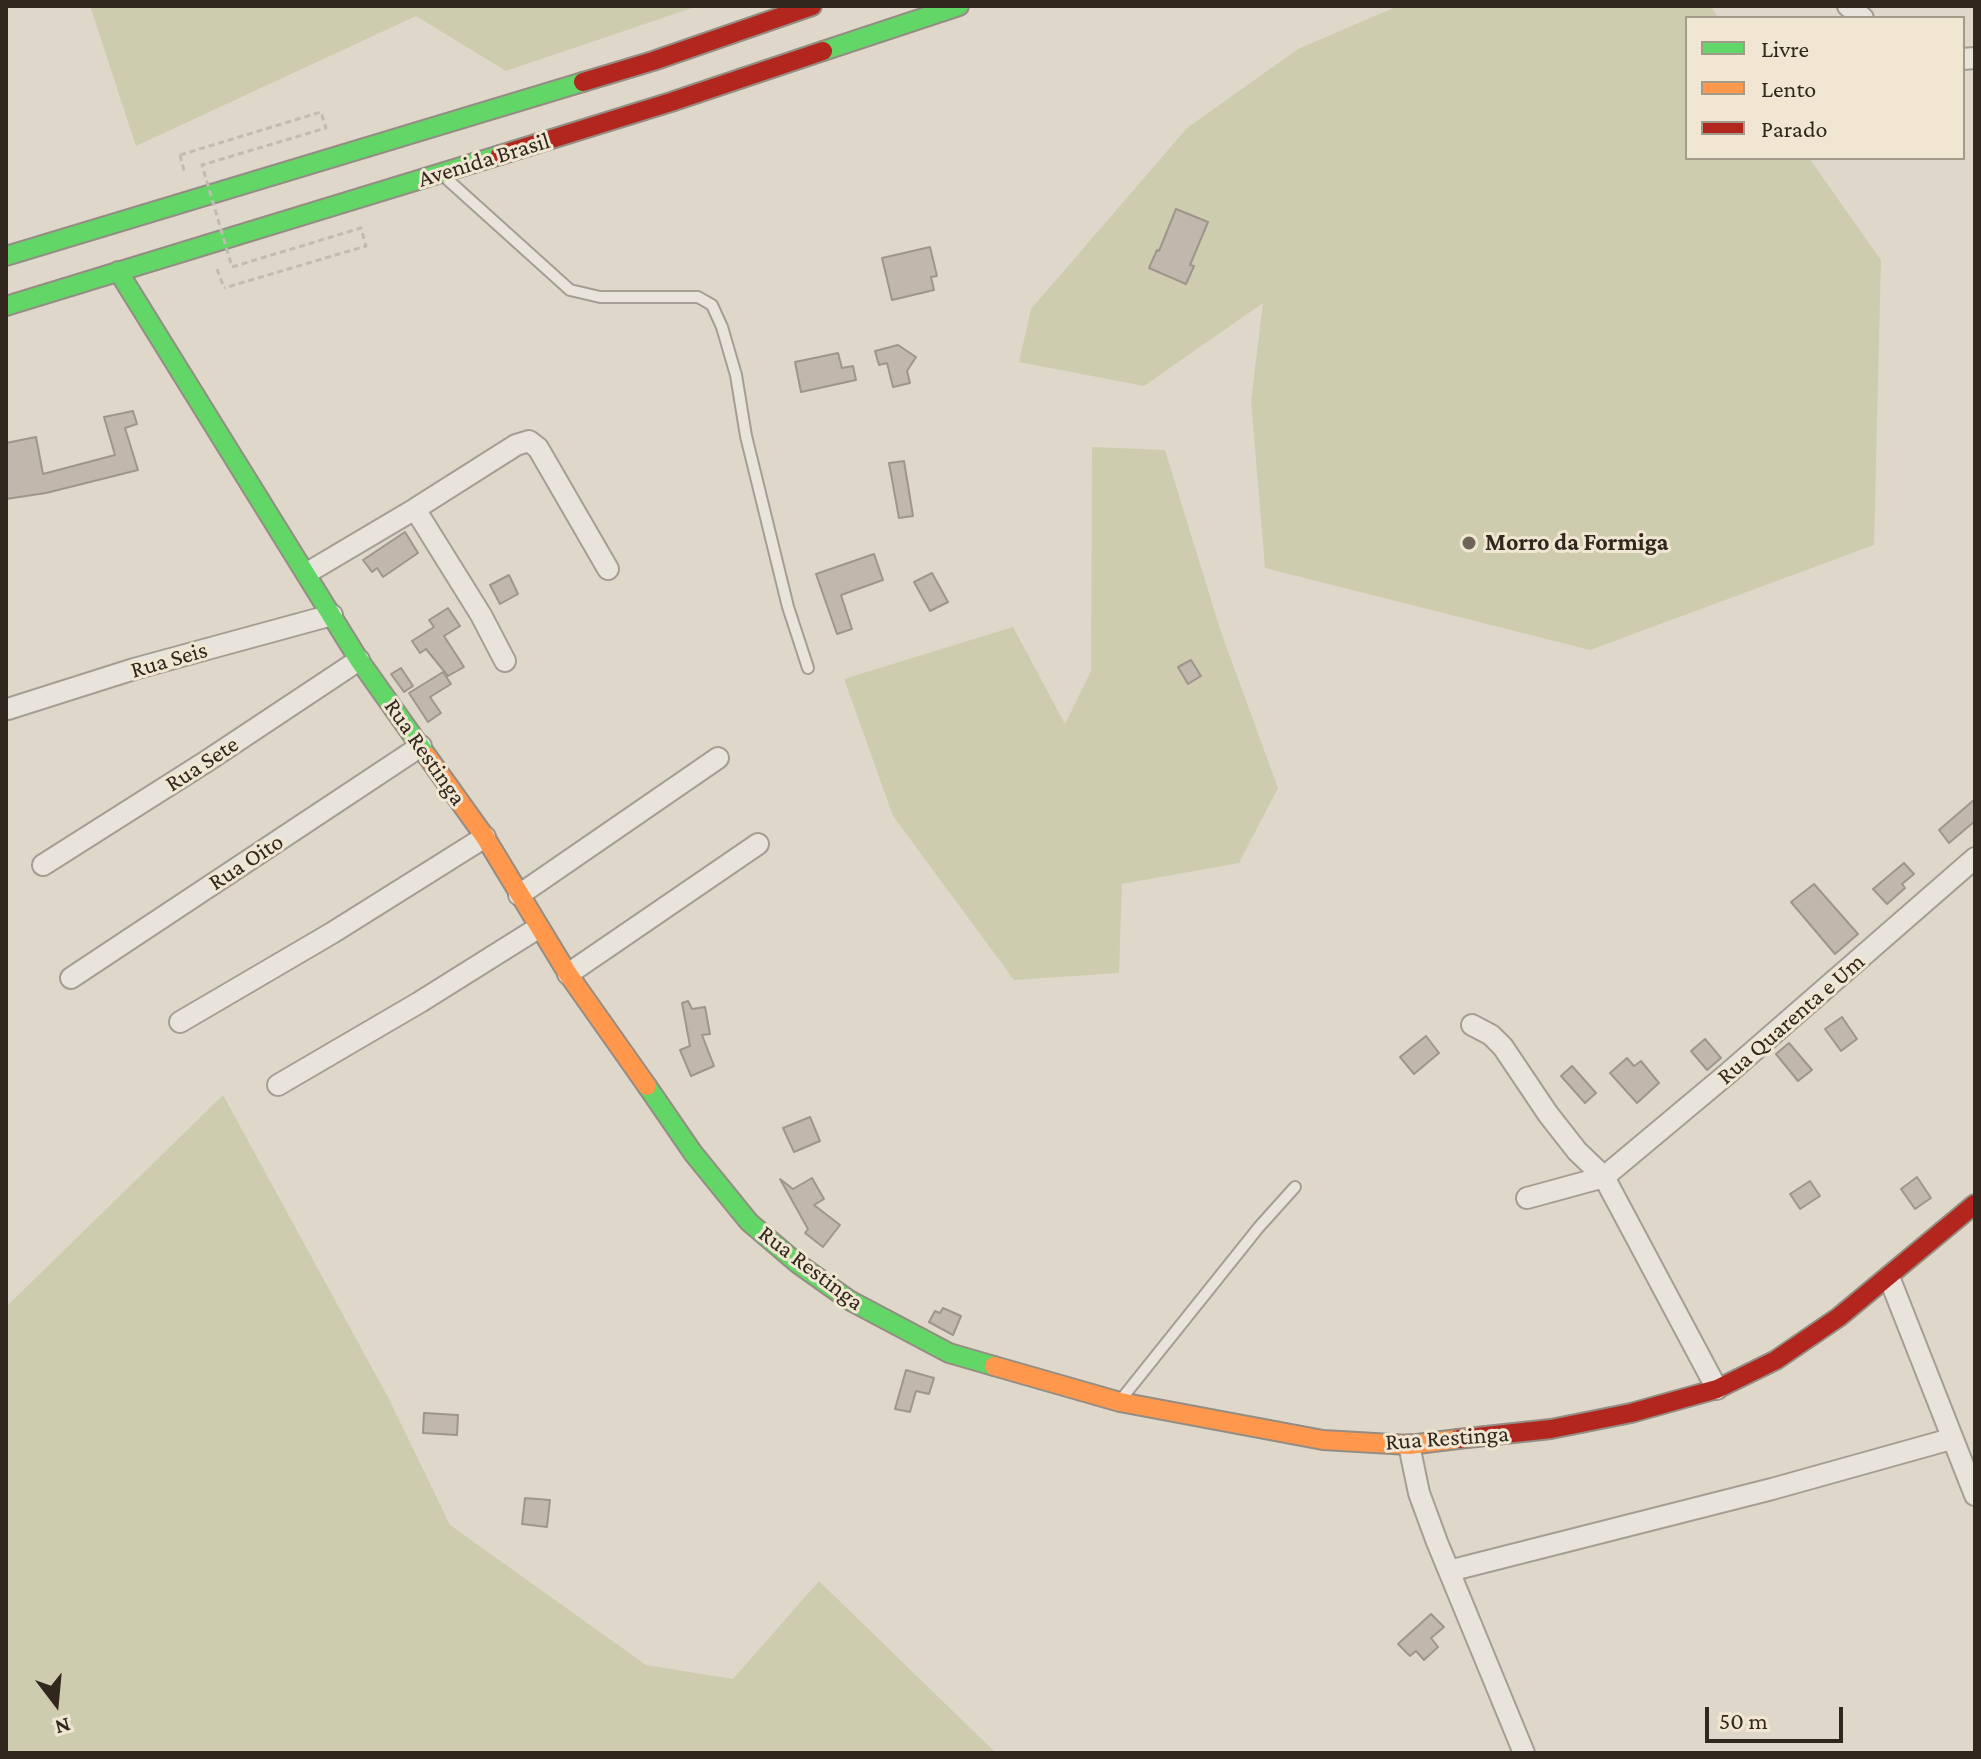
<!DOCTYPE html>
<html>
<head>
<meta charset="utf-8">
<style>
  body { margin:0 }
  #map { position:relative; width:1981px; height:1759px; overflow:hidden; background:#dfd8ca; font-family:"Crimson Pro",serif }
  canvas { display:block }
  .frame { position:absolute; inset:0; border:8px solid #31271e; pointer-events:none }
  .legend { position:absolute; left:1685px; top:16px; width:280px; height:144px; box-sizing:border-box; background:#f0e6d1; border:2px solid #a49a89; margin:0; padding:10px 14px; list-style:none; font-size:24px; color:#31271e }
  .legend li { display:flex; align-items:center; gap:16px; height:40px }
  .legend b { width:40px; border:2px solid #a49a89 }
  .north { position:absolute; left:16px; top:1663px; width:80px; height:80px; -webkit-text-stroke:6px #f0e6d1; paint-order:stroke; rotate:164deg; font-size:22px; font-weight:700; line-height:32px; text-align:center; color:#31271e }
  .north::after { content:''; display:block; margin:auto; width:28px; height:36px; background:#31271e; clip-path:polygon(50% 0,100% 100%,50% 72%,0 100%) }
  .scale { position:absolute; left:1705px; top:1707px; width:138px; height:36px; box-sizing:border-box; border:4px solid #31271e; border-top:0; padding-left:10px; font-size:24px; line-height:28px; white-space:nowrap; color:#31271e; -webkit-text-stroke:6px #f0e6d1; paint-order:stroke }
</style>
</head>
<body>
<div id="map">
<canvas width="1981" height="1759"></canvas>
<div class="frame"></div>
<ul class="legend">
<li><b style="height:10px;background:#63d668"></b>Livre</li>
<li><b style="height:10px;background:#ff974d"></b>Lento</li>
<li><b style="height:10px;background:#b3261e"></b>Parado</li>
</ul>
<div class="north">N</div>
<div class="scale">50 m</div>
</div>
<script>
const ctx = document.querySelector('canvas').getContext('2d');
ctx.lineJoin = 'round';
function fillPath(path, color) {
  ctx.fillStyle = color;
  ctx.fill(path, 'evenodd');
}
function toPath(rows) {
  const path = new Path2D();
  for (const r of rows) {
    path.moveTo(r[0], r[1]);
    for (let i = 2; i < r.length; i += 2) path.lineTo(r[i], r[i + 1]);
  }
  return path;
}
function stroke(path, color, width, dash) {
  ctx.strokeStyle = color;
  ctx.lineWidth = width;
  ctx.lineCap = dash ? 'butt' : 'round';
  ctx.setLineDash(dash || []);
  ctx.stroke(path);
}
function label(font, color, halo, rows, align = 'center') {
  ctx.font = font + ' "Crimson Pro",serif';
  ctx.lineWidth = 6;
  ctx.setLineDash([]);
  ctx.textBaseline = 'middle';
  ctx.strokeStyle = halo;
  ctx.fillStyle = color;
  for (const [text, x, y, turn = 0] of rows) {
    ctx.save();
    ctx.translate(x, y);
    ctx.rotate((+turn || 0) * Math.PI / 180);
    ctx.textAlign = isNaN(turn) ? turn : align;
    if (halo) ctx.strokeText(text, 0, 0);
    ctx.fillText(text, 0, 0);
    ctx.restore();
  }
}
fillPath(toPath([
  [90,6,698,6,506,71,416,16,136,146],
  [1398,6,1711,6,1718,18,1687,18,1687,158,1809,158,1881,260,1874,545,1590,650,1265,568,1251,401,1263,303,1144,386,1019,362,1031,309,1187,128,1298,49],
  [1092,447,1165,450,1221,632,1278,788,1239,863,1122,884,1119,973,1014,980,893,816,844,679,1013,627,1065,724,1091,671],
  [223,1095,389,1399,450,1525,646,1665,733,1679,819,1581,996,1753,6,1753,6,1307]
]), '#cdccae');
const building = toPath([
  [1176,209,1208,222,1190,265,1194,266,1186,284,1149,268,1157,250,1159,251,1176,209],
  [930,247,937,276,931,277,934,290,892,300,882,258,930,247],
  [898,345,916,357,907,371,910,383,893,387,887,363,879,365,875,351,898,345],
  [838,353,842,368,853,366,856,380,801,392,795,362,838,353],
  [133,411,137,424,125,428,138,470,46,493,6,499,6,443,36,437,43,474,115,455,104,417,133,411],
  [904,461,913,516,899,518,889,463,904,461],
  [405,532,418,553,383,577,377,568,372,572,363,560,405,532],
  [874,554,883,580,841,595,852,629,837,634,816,574,874,554],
  [932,573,948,602,930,611,914,582,932,573],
  [509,575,518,594,500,604,490,585,509,575],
  [448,608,460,626,444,636,464,667,448,676,426,649,420,653,412,641,434,627,429,620,448,608],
  [1191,660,1201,676,1188,684,1178,667,1191,660],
  [401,668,413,686,404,692,391,674,401,668],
  [443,672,451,684,430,697,441,713,428,722,409,693,443,672],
  [1975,799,1975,821,1949,843,1939,830,1975,799],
  [1904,863,1914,874,1902,884,1905,888,1887,904,1873,889,1904,863],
  [1814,884,1858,934,1835,954,1791,902,1814,884],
  [688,1001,692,1009,705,1007,710,1034,702,1035,714,1066,691,1076,680,1050,690,1046,682,1003,688,1001],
  [1842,1017,1857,1039,1841,1051,1825,1029,1842,1017],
  [1426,1036,1439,1053,1414,1074,1400,1057,1426,1036],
  [1705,1039,1721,1058,1707,1070,1691,1051,1705,1039],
  [1789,1043,1812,1070,1798,1081,1776,1054,1789,1043],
  [1627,1058,1634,1066,1641,1061,1659,1083,1637,1103,1610,1073,1627,1058],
  [1572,1066,1596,1093,1585,1103,1561,1076,1572,1066],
  [810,1117,820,1141,794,1152,783,1128,810,1117],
  [1917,1177,1931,1198,1915,1209,1901,1189,1917,1177],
  [812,1178,824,1199,814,1205,840,1225,823,1247,805,1233,808,1229,780,1179,793,1189,812,1178],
  [1810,1181,1820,1196,1800,1209,1790,1194,1810,1181],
  [943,1308,961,1316,953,1335,929,1322,935,1311,940,1313,943,1308],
  [906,1370,934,1378,929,1394,916,1391,910,1412,895,1409,906,1370],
  [424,1413,458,1415,457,1435,423,1433,424,1413],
  [525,1498,550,1500,547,1527,522,1524,525,1498],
  [1431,1614,1444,1627,1431,1638,1438,1647,1424,1660,1416,1651,1410,1656,1398,1644,1431,1614]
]);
fillPath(building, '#c2b7ac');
stroke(building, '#9e958b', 2);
const lane = toPath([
  [448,180,570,290,600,297,698,297,712,305,722,327,736,375,746,436,788,607,808,668],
  [1123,1397,1259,1227,1295,1187]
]);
const street = toPath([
  [1848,6,1863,18],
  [1963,59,1975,58],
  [415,509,481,615,505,661],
  [307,573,415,509,516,445,529,441,538,448,608,569],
  [8,709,134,669,332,615],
  [43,865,207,761,359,660],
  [519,895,718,758],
  [568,974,758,844],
  [71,978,421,746],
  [180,1022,332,933,485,837],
  [1472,1025,1491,1035,1503,1047,1548,1114,1577,1151,1604,1177,1717,1389],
  [278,1085,420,1002,538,928],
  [1527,1198,1604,1177,1726,1075,1975,858],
  [1889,1277,1975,1495],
  [1409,1445,1419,1493,1437,1542,1524,1753],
  [1449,1571,1772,1489,1951,1439]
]);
const fast = toPath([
  [823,51,959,6],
  [6,256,583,82],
  [118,271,359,660,427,756],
  [6,306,500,155],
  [647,1086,693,1153,749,1222,797,1263,849,1300,949,1353,994,1366]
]);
const slow = toPath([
  [427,756,485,837,568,974,647,1086],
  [994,1366,1120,1402,1323,1440,1409,1445,1458,1439]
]);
const jam = toPath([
  [583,82,653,61,812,6],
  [500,155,671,102,823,51],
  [1458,1439,1551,1429,1631,1413,1717,1389,1776,1360,1839,1317,1975,1204]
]);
stroke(lane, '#a49e94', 14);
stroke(street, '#a49e94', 24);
stroke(fast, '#948d84', 22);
stroke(slow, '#948d84', 22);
stroke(jam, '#948d84', 22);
stroke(toPath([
  [180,155,185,174],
  [217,269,224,288]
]), '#c0bbb3', 3, [6, 4]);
stroke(lane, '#e8e4db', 10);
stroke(street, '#e8e4db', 20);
stroke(fast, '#63d668', 18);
stroke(slow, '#ff974d', 18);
stroke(jam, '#b3261e', 18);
stroke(toPath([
  [180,155,321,112,326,128,202,165,232,267,361,228,366,246,224,288]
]), '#c0bbb3', 3, [6, 4]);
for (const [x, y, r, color] of [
  [1469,543,8,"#6e655a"]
]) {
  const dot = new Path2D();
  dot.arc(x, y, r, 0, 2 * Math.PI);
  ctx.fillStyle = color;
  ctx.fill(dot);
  stroke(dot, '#f0e6d1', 3);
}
label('24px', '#31271e', '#f0e6d1', [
  ["Avenida Brasil",484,160,-17],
  ["Rua Seis",169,660,-16],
  ["Rua Restinga",425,752,55],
  ["Rua Sete",202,764,-33],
  ["Rua Oito",246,862,-33],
  ["Rua Quarenta e Um",1791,1019,-41],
  ["Rua Restinga",811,1268,37],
  ["Rua Restinga",1447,1438,-4]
]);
label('bold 24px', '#31271e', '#f0e6d1', [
  ["Morro da Formiga",1485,543]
], 'left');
</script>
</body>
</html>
